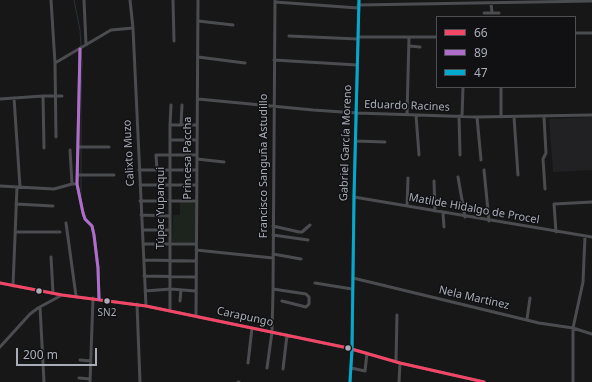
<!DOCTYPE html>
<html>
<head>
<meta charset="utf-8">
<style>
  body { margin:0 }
  #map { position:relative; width:592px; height:382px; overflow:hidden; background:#171717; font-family:"Noto Sans",sans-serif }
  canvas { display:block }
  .legend { position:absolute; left:436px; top:16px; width:140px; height:72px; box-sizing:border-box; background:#111113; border:1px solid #4d4f55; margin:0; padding:5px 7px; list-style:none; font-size:12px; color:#a8adb8 }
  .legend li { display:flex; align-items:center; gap:8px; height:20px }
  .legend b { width:20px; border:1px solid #4d4f55 }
  .scale { position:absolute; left:16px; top:348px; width:81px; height:18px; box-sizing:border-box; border:2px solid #a8adb8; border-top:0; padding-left:5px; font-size:12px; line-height:14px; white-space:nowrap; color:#a8adb8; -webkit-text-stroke:3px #111113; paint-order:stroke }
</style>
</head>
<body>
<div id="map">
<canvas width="592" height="382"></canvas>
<ul class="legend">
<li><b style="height:5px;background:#f34667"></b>66</li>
<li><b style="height:5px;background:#b06ccc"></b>89</li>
<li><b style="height:5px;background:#00a9ce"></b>47</li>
</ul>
<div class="scale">200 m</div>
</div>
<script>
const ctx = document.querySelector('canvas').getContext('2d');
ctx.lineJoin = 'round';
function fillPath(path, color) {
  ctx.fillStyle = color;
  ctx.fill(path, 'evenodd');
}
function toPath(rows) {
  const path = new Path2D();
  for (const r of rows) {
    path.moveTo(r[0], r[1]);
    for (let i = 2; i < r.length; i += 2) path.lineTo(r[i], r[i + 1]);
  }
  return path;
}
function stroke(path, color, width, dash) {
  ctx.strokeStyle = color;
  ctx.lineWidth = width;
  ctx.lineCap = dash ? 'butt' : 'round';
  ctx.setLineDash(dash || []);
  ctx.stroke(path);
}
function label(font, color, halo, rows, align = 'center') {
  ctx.font = font + ' "Noto Sans",sans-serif';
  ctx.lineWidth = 3;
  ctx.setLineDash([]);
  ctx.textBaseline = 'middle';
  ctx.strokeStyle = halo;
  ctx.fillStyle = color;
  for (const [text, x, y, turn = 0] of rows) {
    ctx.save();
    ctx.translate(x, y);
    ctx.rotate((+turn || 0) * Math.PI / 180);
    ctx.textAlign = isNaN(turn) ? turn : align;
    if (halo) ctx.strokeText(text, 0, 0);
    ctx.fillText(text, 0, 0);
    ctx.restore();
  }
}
fillPath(toPath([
  [592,117,592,170,553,172,549,119]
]), '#212123');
fillPath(toPath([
  [180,202,196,202,195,242,172,242,173,215,180,215]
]), '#1d241e');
stroke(toPath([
  [74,0,80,30,81,46],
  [81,196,81,98,82,63,81,51]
]), '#2a3239', 1);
stroke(toPath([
  [51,0,55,63,56,137],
  [84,0,86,44],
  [130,0,133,28,146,306],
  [173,0,174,41],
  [275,2,358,8],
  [358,5,592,1],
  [484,13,492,13,491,3],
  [492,13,499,13],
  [198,21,233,25],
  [575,33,592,33],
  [289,36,358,39],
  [358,37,437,37],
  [409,46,420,47],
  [80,49,77,184,83,213,85,219,92,226,94,235,98,268,99,299],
  [198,57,245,63],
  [274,60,357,65],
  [55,63,111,30,133,28],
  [43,96,44,148],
  [14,98,20,187],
  [0,99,43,96,62,96],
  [198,99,313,110,357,113,477,117,592,115],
  [407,115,409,37],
  [416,115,419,155],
  [459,116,460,155],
  [462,116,463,87],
  [477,117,481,160],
  [501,117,501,87],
  [514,117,518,175],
  [544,117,546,153,543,159,545,189],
  [170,125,197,125],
  [181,125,182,105],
  [170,140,197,140],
  [356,141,385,142],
  [79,147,109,147],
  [70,150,72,184],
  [197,159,224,162],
  [139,170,197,170],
  [157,170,156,155,197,155],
  [484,170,489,221],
  [78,175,114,175],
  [458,177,465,217],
  [434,181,435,211],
  [140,185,197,185],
  [0,186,54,189,72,184,77,184],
  [354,197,592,237],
  [140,201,197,201],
  [16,204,53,206],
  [407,206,408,178],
  [443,213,444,227],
  [141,215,170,216],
  [66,223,76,296],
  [273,226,299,232,302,232,310,225],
  [143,230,170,230],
  [15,232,60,232],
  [556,232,554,204,592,202],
  [273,235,308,240],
  [143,244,196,244],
  [196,250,273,258],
  [273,254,301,259],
  [51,257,53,293],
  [144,260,196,261],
  [144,276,196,277],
  [353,278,539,323,573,328,592,334],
  [0,283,62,295,146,306,348,348,400,363,484,382],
  [315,283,352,289],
  [13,286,17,187],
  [273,289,306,294,309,297,309,304,306,307,282,301],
  [145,291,171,289,195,291],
  [180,301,181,290],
  [137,304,140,382],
  [40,307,44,382],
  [170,311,170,125,171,105],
  [196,316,198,0],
  [527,319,530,298],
  [0,347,30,314,38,308,62,295],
  [80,360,91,361],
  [396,361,397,315],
  [248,363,252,328],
  [267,368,272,332,273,292,275,0],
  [351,368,365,371,367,353],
  [283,369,287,335],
  [79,378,90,379],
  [90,382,93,298],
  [238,382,239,382],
  [350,382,352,349,354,197,359,0],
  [399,382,400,363],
  [573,382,573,328,583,282,585,236]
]), '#4b4c50', 3);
stroke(toPath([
  [0,283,62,295,146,306,348,348,400,363,484,382]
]), '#f34667', 3);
stroke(toPath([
  [80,49,77,184,83,213,85,219,92,226,94,235,98,268,99,299]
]), '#b06ccc', 3);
stroke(toPath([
  [350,382,352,349,354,197,359,0]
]), '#00a9ce', 3);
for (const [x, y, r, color] of [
  [39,291,3.5,"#a8adb8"],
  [107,301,3.5,"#a8adb8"],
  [348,348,3.5,"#a8adb8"]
]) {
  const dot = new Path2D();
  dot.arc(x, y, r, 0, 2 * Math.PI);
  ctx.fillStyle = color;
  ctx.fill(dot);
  stroke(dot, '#111113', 1.5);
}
label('10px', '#a8adb8', '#111113', [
  ["SN2",107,313]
]);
label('11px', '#a8adb8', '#111113', [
  ["Eduardo Racines",407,106,2],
  ["Gabriel García Moreno",346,143,-88],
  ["Calixto Muzo",129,153,-93],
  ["Princesa Paccha",188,158,-90],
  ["Francisco Sanguña Astudillo",264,166,-90],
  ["Túpac Yupanqui",161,208,-90],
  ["Matilde Hidalgo de Procel",474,209,10],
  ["Nela Martinez",474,298,13],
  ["Carapungo",245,317,12]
]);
</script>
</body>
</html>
